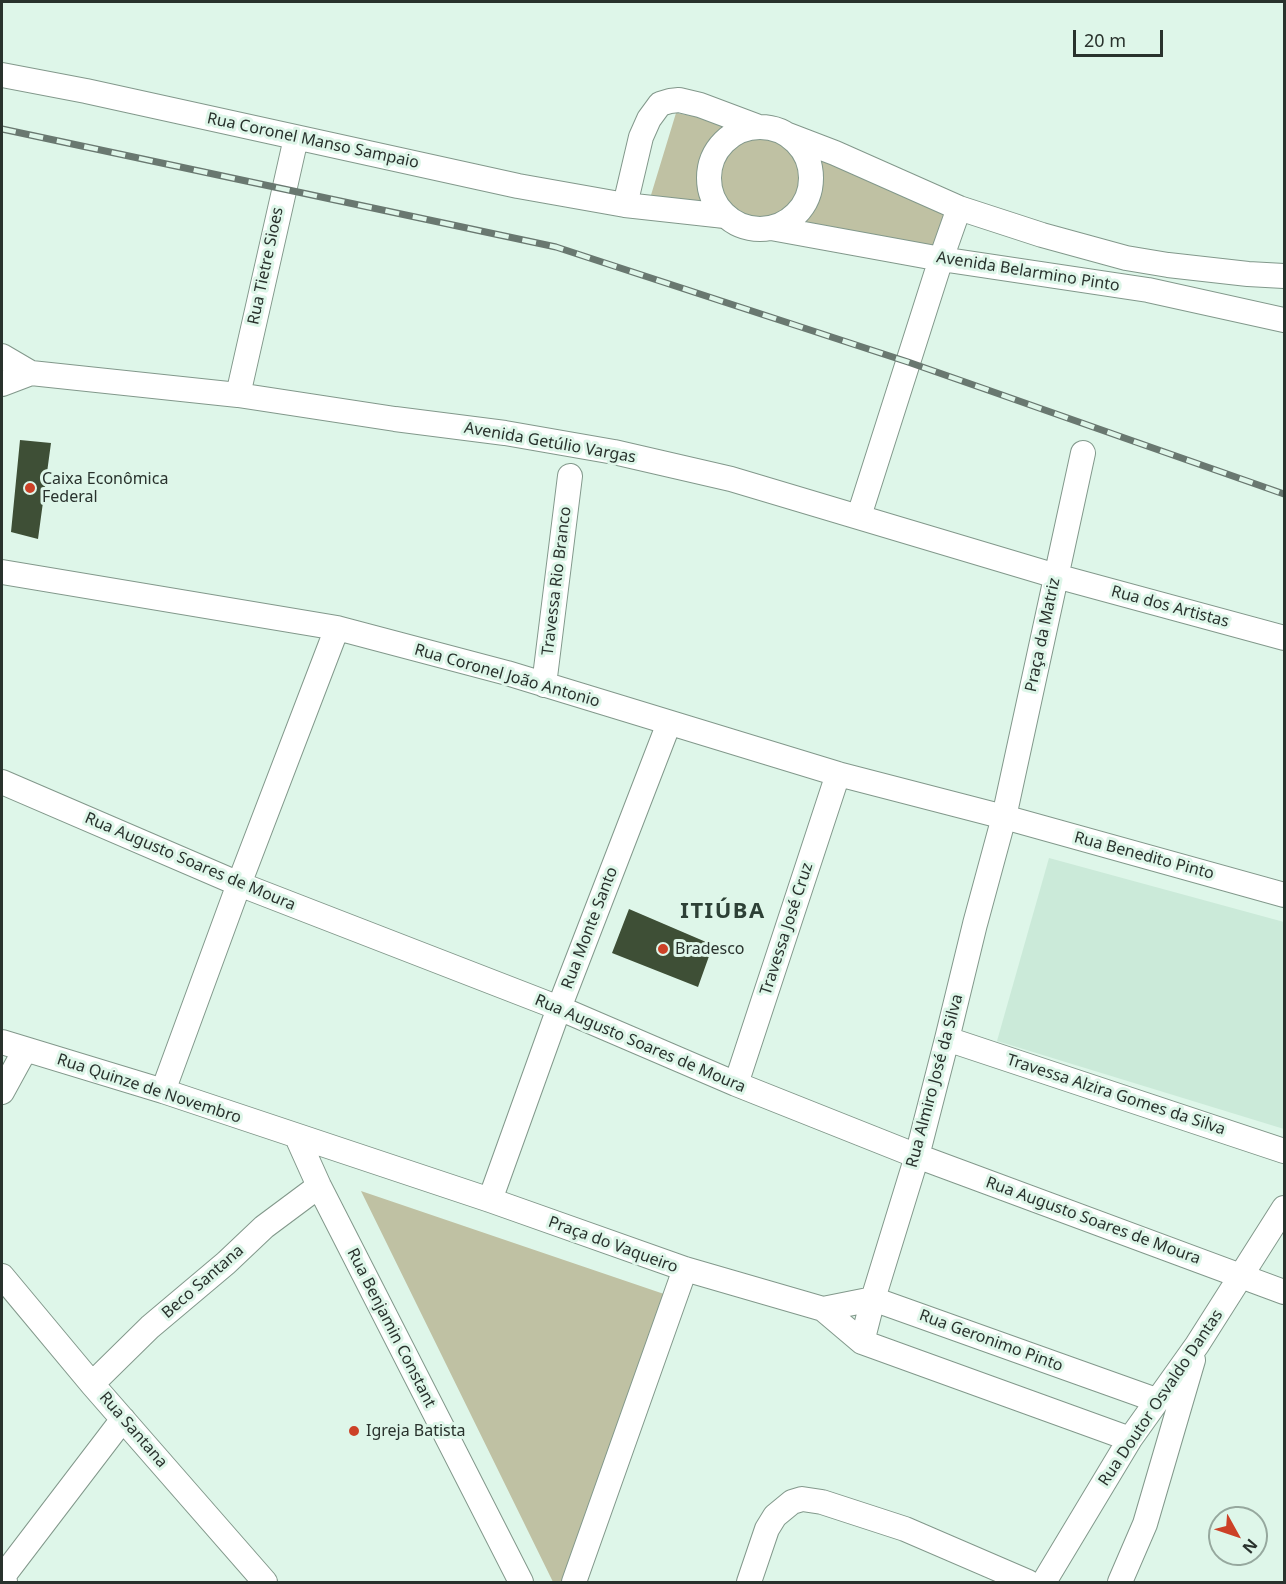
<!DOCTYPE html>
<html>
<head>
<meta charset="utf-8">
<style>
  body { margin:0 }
  #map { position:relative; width:1286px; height:1584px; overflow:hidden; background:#def6e9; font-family:"Noto Sans",sans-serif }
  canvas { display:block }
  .frame { position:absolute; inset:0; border:3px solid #29322d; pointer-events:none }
  .north { position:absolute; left:1208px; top:1506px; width:60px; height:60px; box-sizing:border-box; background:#def6e9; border:2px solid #96a89e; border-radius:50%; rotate:130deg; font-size:16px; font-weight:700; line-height:24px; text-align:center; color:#29322d }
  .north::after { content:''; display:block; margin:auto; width:21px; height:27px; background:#cc4127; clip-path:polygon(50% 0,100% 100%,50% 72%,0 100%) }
  .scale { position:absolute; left:1073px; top:30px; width:90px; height:27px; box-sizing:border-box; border:3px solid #29322d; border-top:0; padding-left:8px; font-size:18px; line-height:21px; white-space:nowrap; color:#29322d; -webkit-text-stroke:4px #def6e9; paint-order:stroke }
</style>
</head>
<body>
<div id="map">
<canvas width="1286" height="1584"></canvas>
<div class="frame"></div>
<div class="north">N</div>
<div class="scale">20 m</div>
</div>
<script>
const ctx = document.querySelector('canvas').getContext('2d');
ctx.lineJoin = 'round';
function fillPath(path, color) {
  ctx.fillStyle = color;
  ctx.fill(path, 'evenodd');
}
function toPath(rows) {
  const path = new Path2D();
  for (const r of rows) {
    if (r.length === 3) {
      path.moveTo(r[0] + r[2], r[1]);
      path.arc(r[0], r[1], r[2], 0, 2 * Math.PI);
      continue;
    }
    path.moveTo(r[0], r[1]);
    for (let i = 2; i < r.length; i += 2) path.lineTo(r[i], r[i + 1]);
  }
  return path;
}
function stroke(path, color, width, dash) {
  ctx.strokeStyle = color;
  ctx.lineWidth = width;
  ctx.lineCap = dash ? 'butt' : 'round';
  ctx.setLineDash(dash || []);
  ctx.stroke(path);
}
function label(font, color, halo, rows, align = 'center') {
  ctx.font = font + ' "Noto Sans",sans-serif';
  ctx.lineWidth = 6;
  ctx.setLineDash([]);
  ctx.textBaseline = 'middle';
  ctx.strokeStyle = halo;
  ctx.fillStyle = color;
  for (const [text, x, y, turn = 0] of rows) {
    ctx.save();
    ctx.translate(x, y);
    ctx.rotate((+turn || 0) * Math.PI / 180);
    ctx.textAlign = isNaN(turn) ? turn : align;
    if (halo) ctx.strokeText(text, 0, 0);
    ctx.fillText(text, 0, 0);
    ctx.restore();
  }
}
fillPath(toPath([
  [1049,858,1284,922,1284,1129,997,1041]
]), '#cbead9');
fillPath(toPath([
  [676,113,768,130,959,208,941,259,644,218],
  [361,1191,664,1294,572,1582,553,1582]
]), '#bfc1a3');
fillPath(toPath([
  [20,440,51,443,38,539,11,532],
  [629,909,713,945,698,987,612,953]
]), '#3e4f36');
const minor = toPath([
  [2,75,86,91,518,186,625,205,725,216],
  [760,178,51],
  [788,135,835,153,959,208,1042,235,1126,258,1168,265,1248,274,1284,276],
  [625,205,641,137,649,119,660,104,670,101,679,100,700,105,756,126],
  [771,228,941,259,1148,290,1284,320],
  [2,356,31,373,238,395,395,419,505,433,614,452,731,479,1056,576,1284,638],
  [2,384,31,373],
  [238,395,296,138],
  [859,516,941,259,959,208],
  [2,572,337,628,507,673,838,774,1004,817,1284,895],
  [544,685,570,476],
  [2,782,239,884,559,1008,736,1084,917,1156,1284,1292],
  [947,1039,1284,1151],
  [2,1042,163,1091,490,1200,685,1269,823,1309,862,1342,1130,1439],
  [736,1084,838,774],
  [163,1091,239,884,337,628],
  [2,1092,25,1050],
  [297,1137,319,1186,521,1582],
  [490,1200,559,1008,669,723],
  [2,1276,92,1384,265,1582],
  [823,1309,873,1299,1156,1400],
  [862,1342,873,1299,917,1156,947,1039,975,924,1004,817,1083,453],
  [92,1384,150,1327,226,1263,264,1227,319,1186],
  [5,1582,4,1575,123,1419],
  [574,1582,685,1269],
  [749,1582,767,1529,775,1516,792,1502,802,1499,822,1502,905,1529,1028,1582],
  [1044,1582,1130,1439,1197,1345,1284,1208],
  [1120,1582,1145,1524,1193,1360]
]);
stroke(minor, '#82988b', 26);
stroke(minor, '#fff', 24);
const rail = toPath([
  [2,129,556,247,908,362,1284,494]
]);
stroke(rail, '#697870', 7);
stroke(rail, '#def6e9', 4.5, [14]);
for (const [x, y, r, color] of [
  [30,488,6,"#cc4127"],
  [663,949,6,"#cc4127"],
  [354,1431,6,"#cc4127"]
]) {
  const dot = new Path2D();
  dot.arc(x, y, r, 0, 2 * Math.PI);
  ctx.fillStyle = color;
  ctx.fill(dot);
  stroke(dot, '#def6e9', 2);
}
label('16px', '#29322d', '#def6e9', [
  ["Rua Coronel Manso Sampaio",313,141,12],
  ["Rua Tietre Sioes",266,266,-78],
  ["Avenida Belarmino Pinto",1028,272,9],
  ["Avenida Getúlio Vargas",550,443,10],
  ["Travessa Rio Branco",557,581,-83],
  ["Rua dos Artistas",1170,607,15],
  ["Praça da Matriz",1043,635,-78],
  ["Rua Coronel João Antonio",507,676,16],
  ["Rua Benedito Pinto",1144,856,15],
  ["Rua Augusto Soares de Moura",190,862,23],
  ["Rua Monte Santo",590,928,-69],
  ["Travessa José Cruz",787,929,-72],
  ["Rua Augusto Soares de Moura",640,1044,23],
  ["Rua Almiro José da Silva",935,1081,-75],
  ["Rua Quinze de Novembro",149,1089,18],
  ["Travessa Alzira Gomes da Silva",1116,1095,18],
  ["Rua Augusto Soares de Moura",1093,1221,20],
  ["Praça do Vaqueiro",613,1245,20],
  ["Beco Santana",203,1282,-41],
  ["Rua Benjamin Constant",391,1328,63],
  ["Rua Geronimo Pinto",991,1341,20],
  ["Rua Doutor Osvaldo Dantas",1161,1398,-56],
  ["Rua Santana",133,1430,49]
]);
label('16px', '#29322d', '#def6e9', [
  ["Caixa Econômica",42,479],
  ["Federal",42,497],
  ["Bradesco",675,949],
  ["Igreja Batista",366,1431]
], 'left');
ctx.letterSpacing = '1.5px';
label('bold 22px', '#2d4036', '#def6e9', [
  ["ITIÚBA",723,912]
]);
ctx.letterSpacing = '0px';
</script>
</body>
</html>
